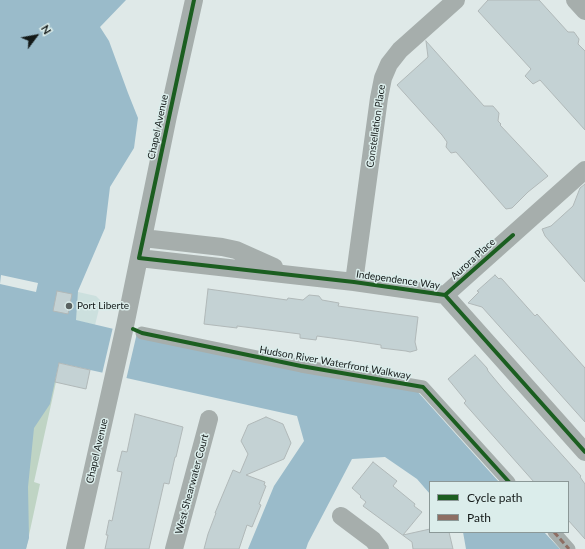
<!DOCTYPE html>
<html>
<head>
<meta charset="utf-8">
<style>
  body { margin:0 }
  #map { position:relative; width:585px; height:549px; overflow:hidden; background:#dfe9e8; font-family:Lato,sans-serif }
  canvas { display:block }
  .legend { position:absolute; left:429px; top:481px; width:140px; height:52px; box-sizing:border-box; background:#dbedeb; border:1px solid #8b9897; margin:0; padding:5px 7px; list-style:none; font-size:12px; color:#131918 }
  .legend li { display:flex; align-items:center; gap:8px; height:20px }
  .legend b { width:20px; border:1px solid #8b9897 }
  .north { position:absolute; left:16px; top:16px; width:40px; height:40px; -webkit-text-stroke:3px #dbedeb; paint-order:stroke; rotate:58deg; font-size:11px; font-weight:700; line-height:16px; text-align:center; color:#131918 }
  .north::after { content:''; display:block; margin:auto; width:14px; height:18px; background:#131918; clip-path:polygon(50% 0,100% 100%,50% 72%,0 100%) }
</style>
</head>
<body>
<div id="map">
<canvas width="585" height="549"></canvas>
<ul class="legend">
<li><b style="height:5px;background:#1b5e20"></b>Cycle path</li>
<li><b style="height:5px;background:#8d6e63"></b>Path</li>
</ul>
<div class="north">N</div>
</div>
<script>
const ctx = document.querySelector('canvas').getContext('2d');
ctx.lineJoin = 'round';
function fillPath(path, color) {
  ctx.fillStyle = color;
  ctx.fill(path, 'evenodd');
}
function toPath(rows) {
  const path = new Path2D();
  for (const r of rows) {
    path.moveTo(r[0], r[1]);
    for (let i = 2; i < r.length; i += 2) path.lineTo(r[i], r[i + 1]);
  }
  return path;
}
function stroke(path, color, width, dash) {
  ctx.strokeStyle = color;
  ctx.lineWidth = width;
  ctx.lineCap = dash ? 'butt' : 'round';
  ctx.setLineDash(dash || []);
  ctx.stroke(path);
}
function label(font, color, halo, rows, align = 'center') {
  ctx.font = font + ' Lato,sans-serif';
  ctx.lineWidth = 3;
  ctx.setLineDash([]);
  ctx.textBaseline = 'middle';
  ctx.strokeStyle = halo;
  ctx.fillStyle = color;
  for (const [text, x, y, turn = 0] of rows) {
    ctx.save();
    ctx.translate(x, y);
    ctx.rotate((+turn || 0) * Math.PI / 180);
    ctx.textAlign = isNaN(turn) ? turn : align;
    if (halo) ctx.strokeText(text, 0, 0);
    ctx.fillText(text, 0, 0);
    ctx.restore();
  }
}
fillPath(toPath([
  [38,283,96,296,101,301,95,325,53,315]
]), '#cce0de');
fillPath(toPath([
  [59,363,55,381,56,382,34,482,40,484,26,549,0,549,0,422]
]), '#bfd4c4');
fillPath(toPath([
  [0,0,126,0,100,27,109,41,128,93,138,118,134,148,110,187,105,228,78,291,76,320,139,335,417,391,499,482,430,482,430,494,417,479,385,457,352,459,308,543,306,549,248,549,274,486,304,441,297,416,59,363,50,404,34,428,28,487,29,538,26,549,0,549],
  [463,532,544,532,560,549,466,549]
]), '#9abbca');
fillPath(toPath([
  [1,275,38,283,36,292,0,284],
  [113,327,137,333,126,380,102,374]
]), '#dfe9e8');
const building = toPath([
  [488,0,539,0,568,32,574,32,579,39,578,44,585,51,585,130,540,80,533,84,525,76,531,69,478,11,488,0],
  [426,41,484,106,493,106,499,113,498,121,501,124,500,125,548,176,528,192,512,208,506,209,456,152,451,153,446,147,447,142,442,135,397,85,428,57,426,41],
  [585,184,585,282,545,236,542,229,551,226,573,206,580,188,585,184],
  [495,275,499,279,500,278,502,279,535,316,537,314,585,368,585,422,482,307,468,303,479,292,477,291,495,275],
  [208,289,287,300,288,298,303,300,309,295,319,296,322,300,339,303,338,306,418,317,415,342,417,350,410,352,406,351,381,348,381,345,354,341,317,336,316,340,300,338,300,334,237,326,237,328,204,324,208,289],
  [57,291,72,294,68,314,53,311,57,291],
  [475,355,487,368,488,371,503,389,581,476,580,477,585,484,585,539,568,520,568,482,534,482,464,403,466,401,448,379,475,355],
  [59,363,90,370,86,389,55,382,59,363],
  [135,414,183,427,176,457,175,457,169,484,164,483,149,549,105,549,108,535,106,535,109,520,112,521,122,472,117,471,122,451,127,452,135,414],
  [266,417,283,424,291,443,284,459,246,475,265,482,264,485,266,486,259,504,261,505,252,527,247,525,239,549,204,549,208,534,216,513,215,513,233,470,240,473,248,454,241,441,248,425,266,417],
  [373,462,397,481,393,486,415,504,414,506,422,512,403,535,430,529,430,532,449,532,453,549,413,549,412,542,363,506,366,502,360,497,361,496,352,488,373,462]
]);
fillPath(building, '#c4d2d4');
stroke(building, '#b0b8b8', 1);
stroke(toPath([
  [142,333,301,366,423,387,509,482],
  [554,532,569,549]
]), '#a6aeac', 13);
stroke(toPath([
  [575,0,585,11],
  [143,238,222,247,236,250,274,267],
  [139,258,354,282,445,295,585,452],
  [354,282,379,98,383,78,389,64,400,50,456,0],
  [445,295,585,170],
  [341,516,373,540,380,549],
  [75,549,125,326,168,116,194,0],
  [174,549,209,419]
]), '#a6aeac', 18);
stroke(toPath([
  [554,532,569,549]
]), '#8d6e63', 3, [6, 3]);
stroke(toPath([
  [194,0,139,258,354,282,445,295,585,452],
  [445,295,513,235],
  [133,329,142,333,301,366,423,387,509,482]
]), '#1b5e20', 4);
for (const [x, y, r, color] of [
  [69,306,4,"#5a6261"]
]) {
  const dot = new Path2D();
  dot.arc(x, y, r, 0, 2 * Math.PI);
  ctx.fillStyle = color;
  ctx.fill(dot);
  stroke(dot, '#dbedeb', 1.5);
}
label('10px', '#131918', '#dbedeb', [
  ["Constellation Place",376,126,-82],
  ["Chapel Avenue",158,127,-78],
  ["Aurora Place",473,259,-42],
  ["Independence Way",398,280,8],
  ["Hudson River Waterfront Walkway",335,363,10],
  ["Chapel Avenue",97,451,-77],
  ["West Shearwater Court",192,484,-75]
]);
label('10px', '#131918', '#dbedeb', [
  ["Port Liberte",77,306]
], 'left');
</script>
</body>
</html>
